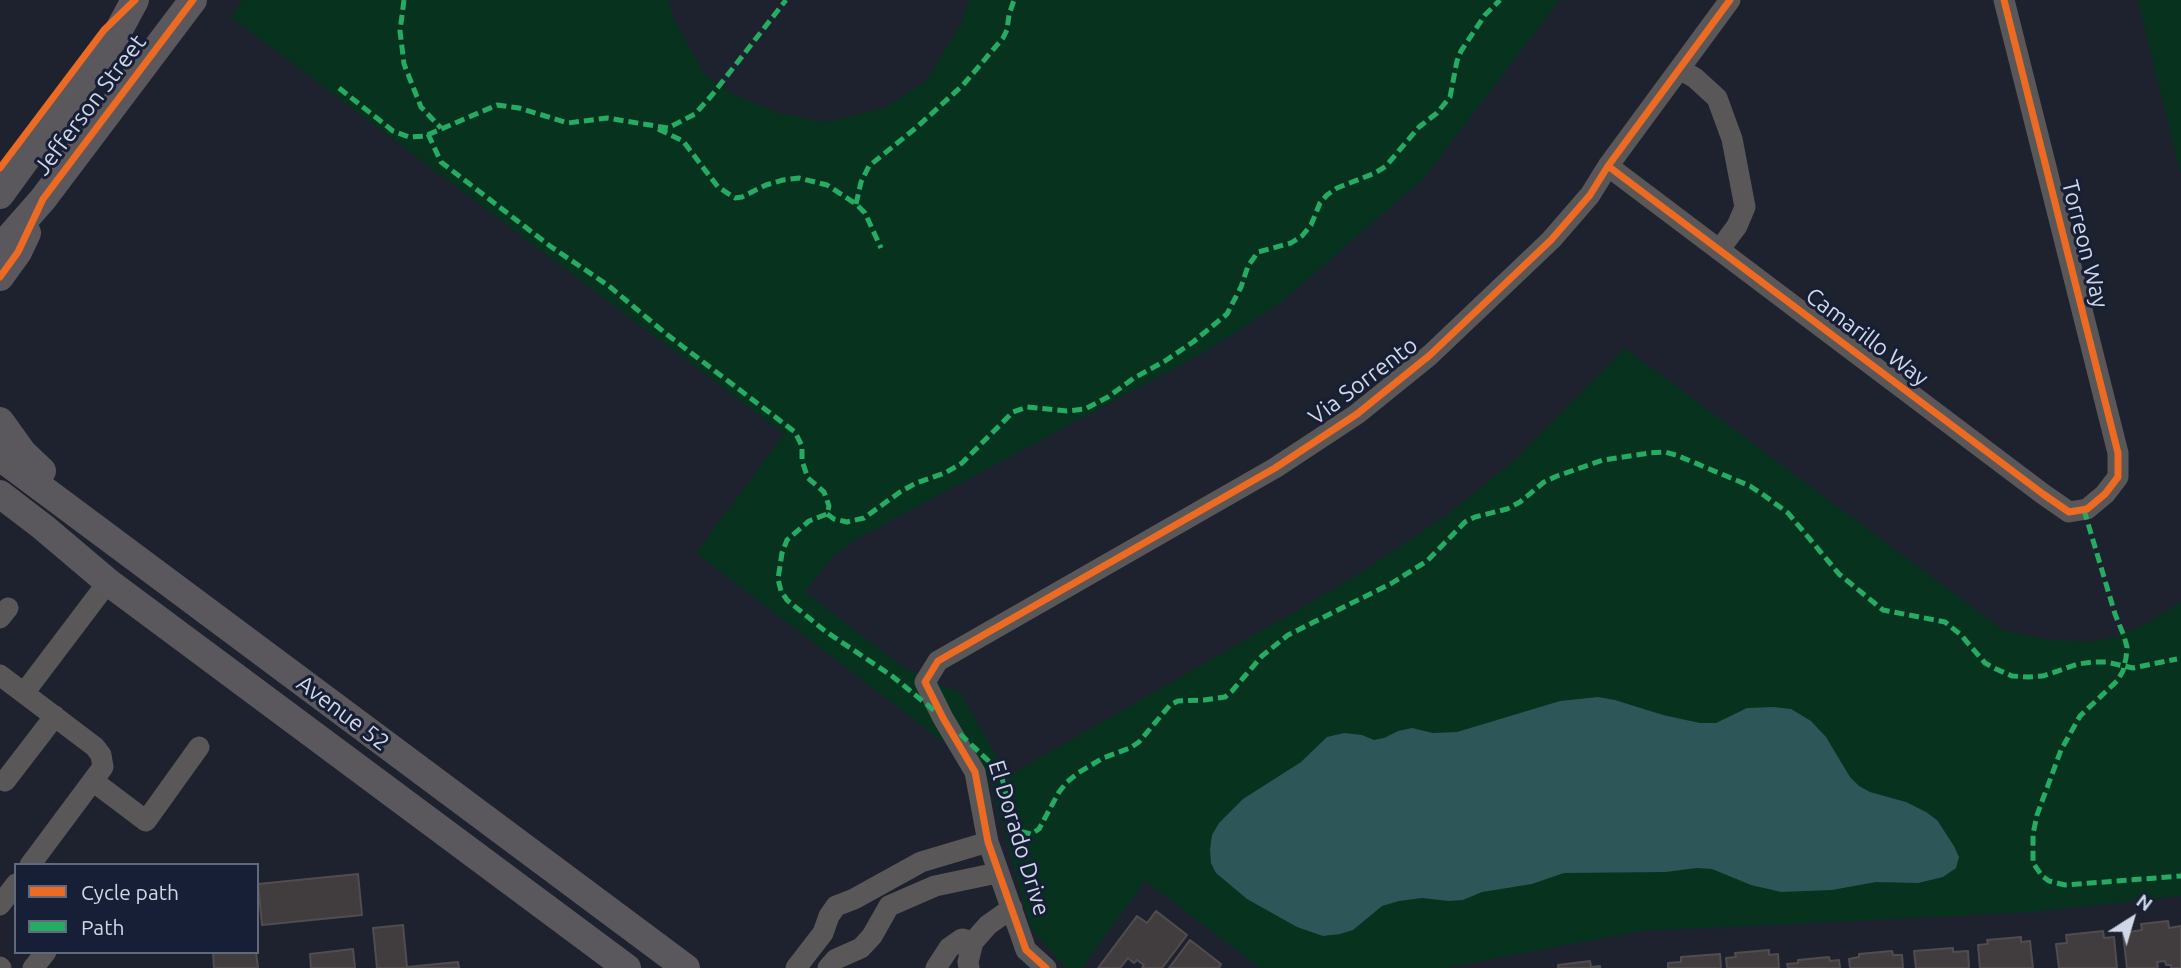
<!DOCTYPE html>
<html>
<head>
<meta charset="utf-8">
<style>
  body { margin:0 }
  #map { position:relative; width:2181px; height:968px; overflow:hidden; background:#1e222f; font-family:Ubuntu,sans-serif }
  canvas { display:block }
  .legend { position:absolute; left:14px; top:863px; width:245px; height:91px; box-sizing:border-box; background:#171f36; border:2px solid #61697c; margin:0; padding:9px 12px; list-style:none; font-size:21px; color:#d0d7e6 }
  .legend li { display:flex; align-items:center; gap:14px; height:35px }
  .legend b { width:35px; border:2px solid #61697c }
  .north { position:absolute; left:2097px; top:884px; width:70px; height:70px; -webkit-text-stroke:5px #171f36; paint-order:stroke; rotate:37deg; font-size:19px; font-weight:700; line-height:28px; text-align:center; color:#d0d7e6 }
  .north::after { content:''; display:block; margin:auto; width:24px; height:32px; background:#d0d7e6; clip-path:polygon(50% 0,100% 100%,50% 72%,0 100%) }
</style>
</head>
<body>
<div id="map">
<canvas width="2181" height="968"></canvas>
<ul class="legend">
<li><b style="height:9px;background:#ed6a23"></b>Cycle path</li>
<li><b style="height:9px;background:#26ab63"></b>Path</li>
</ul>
<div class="north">N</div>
</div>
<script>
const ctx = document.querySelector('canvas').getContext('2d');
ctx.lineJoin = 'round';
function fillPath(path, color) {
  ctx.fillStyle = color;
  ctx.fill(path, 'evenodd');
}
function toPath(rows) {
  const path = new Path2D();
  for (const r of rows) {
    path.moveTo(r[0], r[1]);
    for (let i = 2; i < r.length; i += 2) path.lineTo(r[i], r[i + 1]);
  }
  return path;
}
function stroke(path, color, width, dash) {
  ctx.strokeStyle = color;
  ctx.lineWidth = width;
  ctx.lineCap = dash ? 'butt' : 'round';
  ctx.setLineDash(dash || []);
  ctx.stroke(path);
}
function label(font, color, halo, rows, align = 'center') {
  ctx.font = font + ' Ubuntu,sans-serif';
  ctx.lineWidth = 6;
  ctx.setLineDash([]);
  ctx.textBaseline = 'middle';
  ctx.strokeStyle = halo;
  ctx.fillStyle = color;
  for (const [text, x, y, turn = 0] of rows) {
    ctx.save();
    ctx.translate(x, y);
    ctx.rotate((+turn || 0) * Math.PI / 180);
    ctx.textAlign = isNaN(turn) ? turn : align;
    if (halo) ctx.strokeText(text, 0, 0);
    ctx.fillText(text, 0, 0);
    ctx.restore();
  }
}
fillPath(toPath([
  [243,0,668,0,674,19,705,75,734,95,782,114,827,122,885,108,926,81,962,22,969,0,1560,0,1424,178,1282,302,1203,353,857,539,833,556,805,592,903,667,961,694,1008,776,1346,582,1447,515,1516,459,1625,348,2003,630,2044,639,2088,642,2111,638,2147,623,2181,602,2181,896,2031,912,1641,931,1445,968,1260,968,1145,881,1082,968,1066,968,1031,929,989,777,696,553,784,434,231,17],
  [2138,0,2181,0,2181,175]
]), '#06321e');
fillPath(toPath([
  [1598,697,1615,700,1663,715,1700,723,1716,723,1747,708,1774,707,1791,709,1811,721,1826,737,1850,777,1859,786,1870,792,1906,802,1926,812,1937,820,1954,846,1959,857,1956,868,1943,877,1918,883,1876,882,1832,890,1781,892,1751,885,1712,869,1697,868,1666,872,1564,873,1532,884,1482,892,1463,900,1449,901,1422,898,1399,901,1382,906,1353,930,1340,934,1323,936,1297,927,1247,899,1216,873,1211,863,1210,850,1212,835,1219,823,1243,799,1301,762,1327,737,1344,733,1362,735,1374,740,1384,738,1398,731,1412,728,1433,733,1457,732,1560,701]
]), '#2c5657');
const building = toPath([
  [358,874,362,915,262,925,258,884,358,874],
  [1156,911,1187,935,1162,968,1142,968,1144,965,1137,960,1134,963,1128,958,1120,968,1098,968,1137,916,1147,923,1156,911],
  [2168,921,2169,928,2181,926,2181,968,2171,968,2171,965,2166,965,2165,961,2157,962,2158,967,2153,968,2127,968,2123,933,2142,930,2141,924,2168,921],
  [403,925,407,967,458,962,459,968,377,968,373,928,403,925],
  [2103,931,2104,938,2114,937,2117,968,2059,968,2056,944,2067,943,2066,935,2103,931],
  [2021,937,2021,942,2030,941,2033,968,1980,968,1978,945,1988,944,1987,940,2021,937],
  [1190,940,1221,964,1219,968,1169,968,1190,940],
  [1953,948,1953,952,1968,951,1969,968,1916,968,1914,951,1953,948],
  [353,949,355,968,311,968,310,954,353,949],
  [1769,950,1769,955,1778,954,1779,968,1727,968,1726,958,1736,957,1735,953,1769,950],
  [1892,951,1893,955,1902,955,1903,968,1850,968,1849,959,1859,957,1859,954,1892,951],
  [213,952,256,952,258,968,214,968,213,952],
  [1720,954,1721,968,1668,968,1668,963,1681,962,1681,957,1720,954],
  [1829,957,1830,961,1839,960,1840,968,1788,968,1787,964,1798,963,1798,960,1829,957],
  [1590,961,1591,967,1600,966,1600,968,1558,968,1558,965,1590,961]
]);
fillPath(building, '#413c3d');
stroke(building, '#514d4f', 2);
stroke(toPath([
  [1680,69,1695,78,1717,98,1732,139,1745,207,1737,226,1719,250],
  [1608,166,2043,494,2069,512,2087,509,2105,494,2118,477,2118,453,2004,0],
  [0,618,8,608],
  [0,675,95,747,101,755,103,767,30,865],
  [24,693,108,582],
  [5,781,55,716],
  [93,781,146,821,199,747],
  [0,905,16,884],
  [0,967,1,968],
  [33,968,46,952],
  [796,968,823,933,829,916,836,906,854,899,921,862,988,842],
  [828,968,836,959,861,948,872,936,889,906,935,886,997,873],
  [936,968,949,948,962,939,973,942],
  [969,968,968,962,973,942,988,925,1012,908],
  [1046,968,1026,950,988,842,975,772,943,718,925,682,938,661,1275,468,1357,414,1430,355,1551,240,1590,195,1608,166,1730,0]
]), '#5a5759', 21);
stroke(toPath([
  [0,195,115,37,135,0],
  [0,248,43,199,193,0],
  [0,277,18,252,27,233],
  [0,421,23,453,42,471],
  [0,457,686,968],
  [0,494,43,527,108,582,627,968]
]), '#5a585d', 28);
stroke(toPath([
  [404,0,400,31,404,64,421,107,441,128],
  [339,88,393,131,409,137,425,136,497,105,519,108,568,123,607,118,668,128,695,114,712,95,786,0],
  [658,129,683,141,718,187,735,198,742,197,766,185,783,180,799,178,827,185,856,204,865,213,881,248],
  [428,134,441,162,550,246,609,286,665,333,795,432,802,446,802,461,808,478,824,492,829,506,827,514,809,521,787,540,782,553,778,579,781,591,787,600,825,631,892,676,936,712],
  [856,204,861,182,869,166,917,127,963,85,1003,38,1007,30,1009,15,1014,0],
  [2084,510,2115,614,2124,636,2127,647,2126,658,2123,671,2117,681,2080,716,2061,750,2037,815,2033,834,2033,863,2042,876,2049,881,2065,885,2181,876],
  [827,514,834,519,847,522,864,518,900,492,916,483,945,473,962,463,1013,412,1027,407,1067,411,1085,409,1108,397,1134,378,1165,361,1193,342,1227,314,1241,287,1248,266,1258,252,1291,243,1302,236,1311,225,1320,203,1327,195,1337,188,1375,173,1386,166,1419,127,1437,113,1450,97,1457,61,1461,51,1485,15,1500,0],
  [960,734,997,769,1002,778,1014,827,1019,831,1031,834,1039,829,1059,792,1067,782,1078,773,1103,758,1130,748,1139,742,1170,705,1178,701,1204,700,1225,697,1232,691,1262,656,1288,635,1392,583,1427,561,1465,522,1475,517,1507,509,1520,502,1544,482,1557,476,1603,460,1649,453,1665,452,1676,455,1750,486,1765,496,1788,513,1839,574,1883,610,1945,622,1961,635,1985,663,1996,669,2012,676,2028,677,2043,676,2078,664,2093,662,2106,662,2133,668,2177,659]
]), '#26ab63', 5, [10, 5]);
stroke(toPath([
  [1608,166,2043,494,2069,512,2087,509,2105,494,2118,477,2118,453,2004,0],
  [0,168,104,30,135,0],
  [0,277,18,252,43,199,193,0],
  [1046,968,1026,950,988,842,975,772,943,718,925,682,938,661,1275,468,1357,414,1430,355,1551,240,1590,195,1608,166,1730,0]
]), '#ed6a23', 7);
label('23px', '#d0d7e6', '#171f36', [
  ["Jefferson Street",90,105,-53],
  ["Torreon Way",2085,244,76],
  ["Camarillo Way",1867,337,37],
  ["Via Sorrento",1363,381,-37],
  ["Avenue 52",343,713,37],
  ["El Dorado Drive",1019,838,73]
]);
</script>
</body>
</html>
